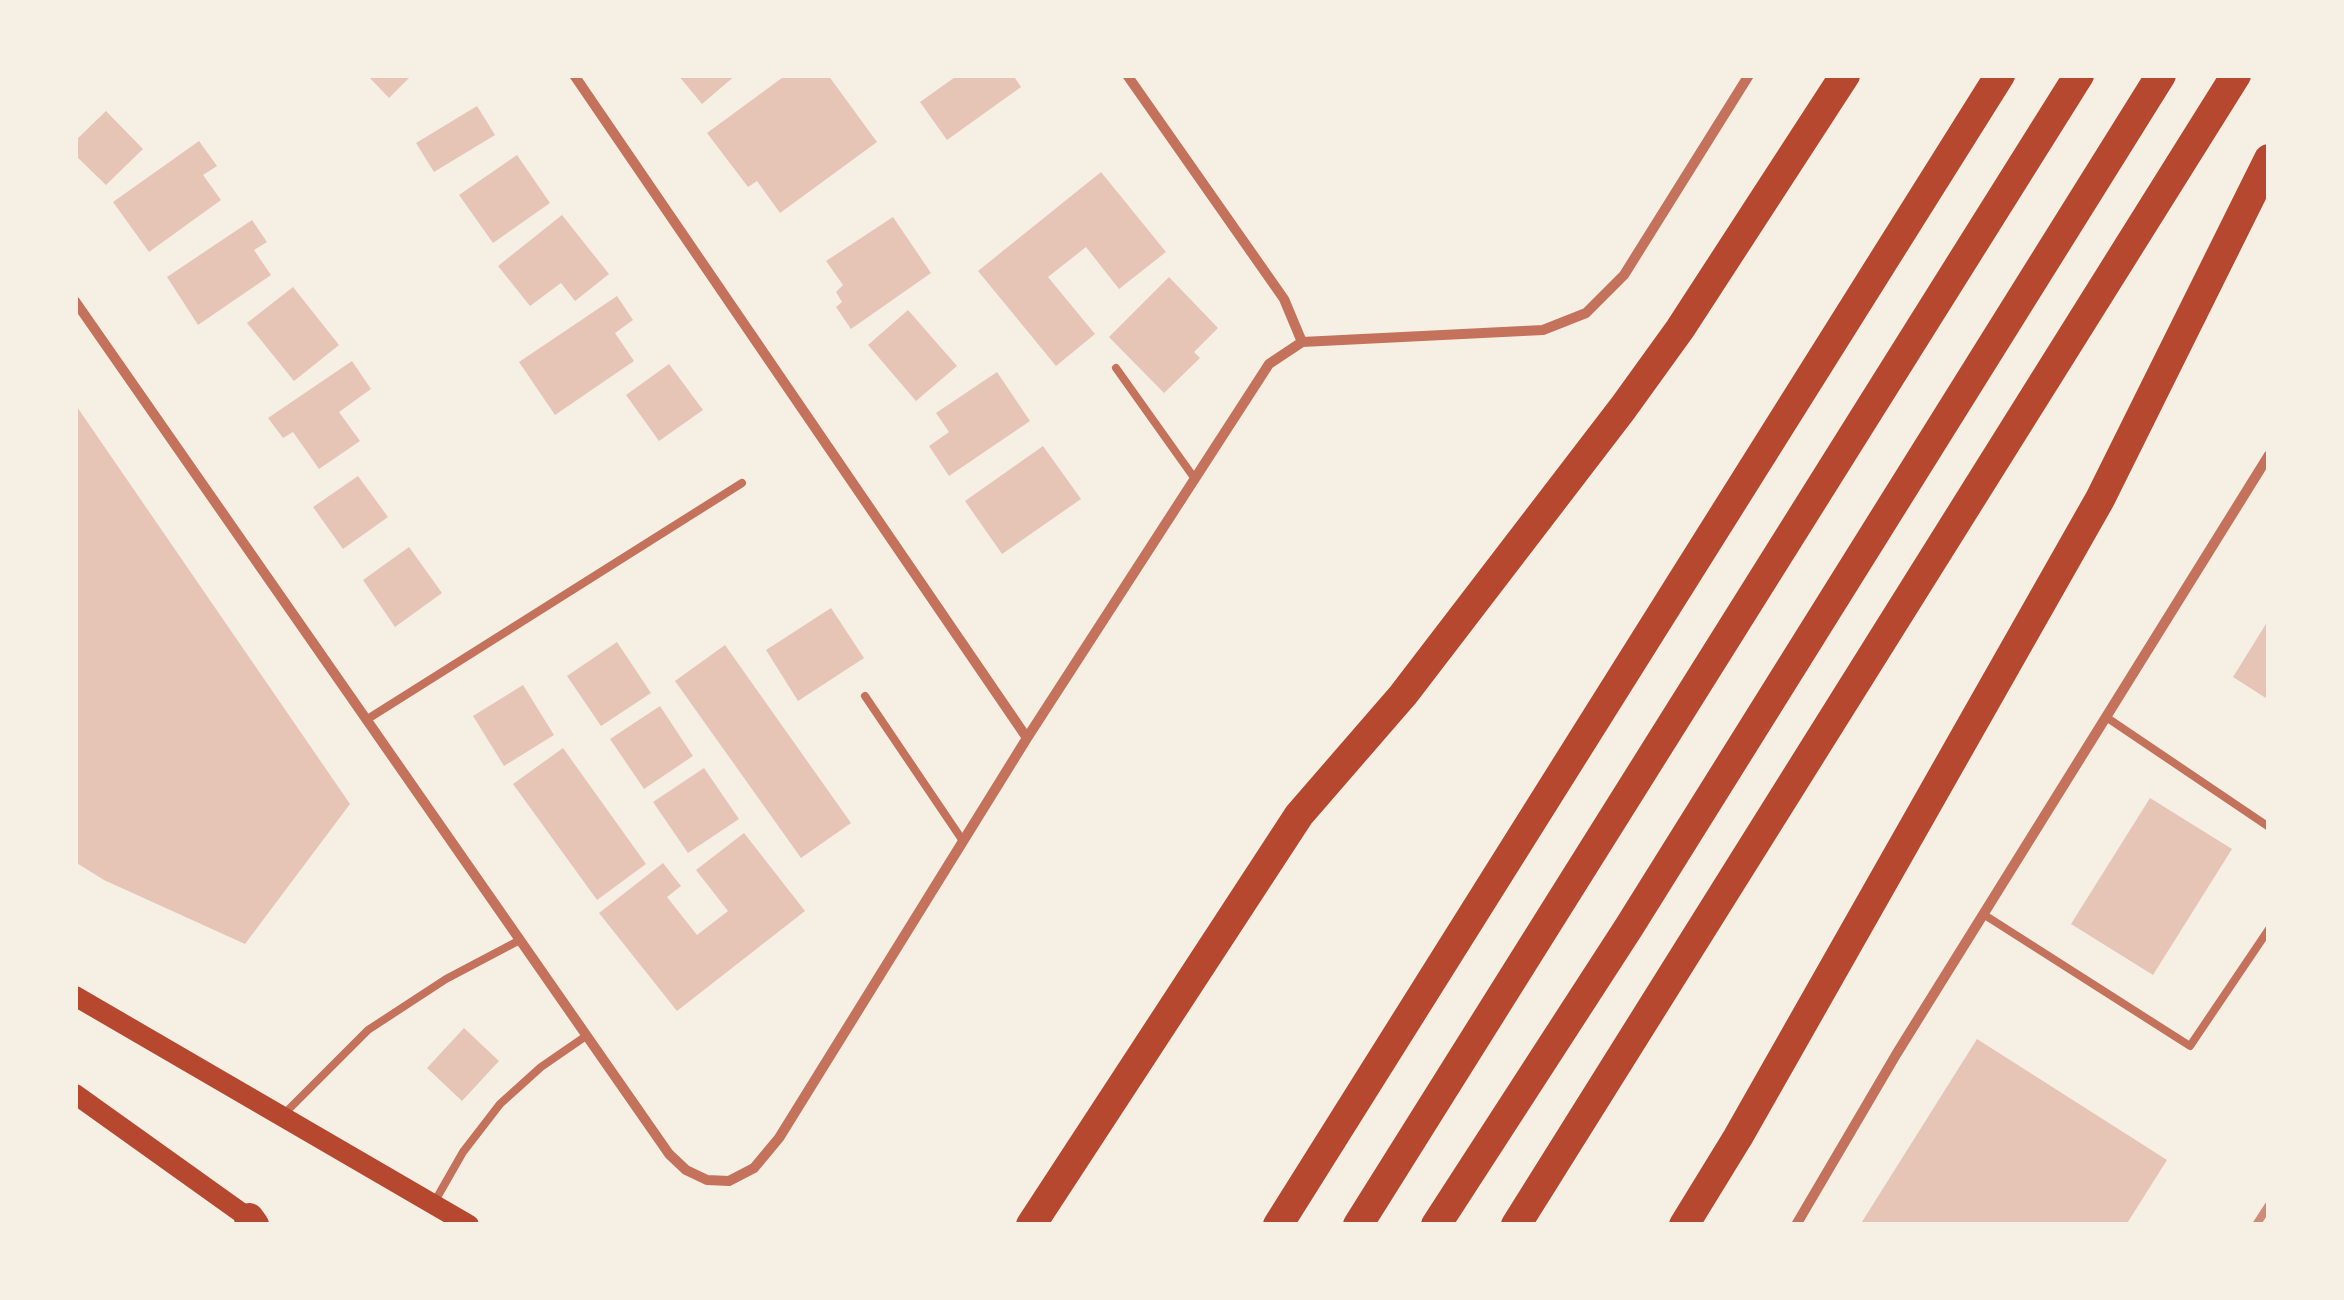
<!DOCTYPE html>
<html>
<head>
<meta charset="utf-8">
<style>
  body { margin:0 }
  #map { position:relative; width:2344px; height:1300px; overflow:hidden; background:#f6efe4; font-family:"Roboto Condensed",sans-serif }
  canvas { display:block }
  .frame { position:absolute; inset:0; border:78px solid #f6efe4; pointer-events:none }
</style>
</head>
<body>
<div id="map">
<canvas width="2344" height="1300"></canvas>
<div class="frame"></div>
</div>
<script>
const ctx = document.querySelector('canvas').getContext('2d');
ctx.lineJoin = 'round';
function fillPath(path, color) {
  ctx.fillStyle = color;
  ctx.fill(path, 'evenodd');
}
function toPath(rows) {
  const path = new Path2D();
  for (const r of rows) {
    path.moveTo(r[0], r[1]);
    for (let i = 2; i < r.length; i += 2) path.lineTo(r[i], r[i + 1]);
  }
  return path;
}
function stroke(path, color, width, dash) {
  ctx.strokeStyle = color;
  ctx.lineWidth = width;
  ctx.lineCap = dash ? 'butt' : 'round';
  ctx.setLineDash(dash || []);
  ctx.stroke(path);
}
fillPath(toPath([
  [367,75,412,75,389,98],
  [678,75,736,75,702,104],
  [786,75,828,75,877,142,780,213,757,181,748,187,707,133],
  [958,75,1013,75,1021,87,947,140,920,102],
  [477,106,495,135,434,172,416,143],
  [106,111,143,149,106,185,75,155,75,141],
  [199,141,217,166,203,175,221,200,149,252,113,202],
  [517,155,550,203,493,243,459,195],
  [1101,172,1166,252,1119,289,1086,247,1048,277,1095,334,1056,366,978,271],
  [562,215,609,274,575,301,561,283,530,306,498,266],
  [893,217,931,273,851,329,836,307,842,302,836,292,843,285,826,261],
  [252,220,267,242,254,250,271,275,198,325,167,277],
  [1169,277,1218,328,1194,352,1200,358,1164,393,1109,337],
  [293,287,339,345,294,381,247,323],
  [617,296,633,320,615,333,634,361,555,415,519,362],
  [908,310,957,366,916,401,868,345],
  [352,361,371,389,339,412,360,441,319,469,293,432,283,438,268,418],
  [669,364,703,410,659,441,626,395],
  [997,372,1030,421,949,476,929,446,949,432,936,413],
  [75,404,350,804,245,944,104,880,75,862],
  [1043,446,1081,499,1002,554,965,501],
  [358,476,388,517,343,549,313,507],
  [409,547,442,593,395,627,363,580],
  [831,608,864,658,798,701,766,650],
  [2269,619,2269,700,2233,677],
  [617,642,651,693,601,726,567,676],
  [725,645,851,823,801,858,675,681],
  [523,685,554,735,504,766,473,716],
  [660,706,693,756,644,789,610,739],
  [563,748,646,864,597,900,513,784],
  [704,768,739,819,688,853,653,802],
  [2150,798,2232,849,2153,975,2071,924],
  [744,833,805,911,677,1011,599,913,663,863,681,886,667,897,697,935,728,911,696,870],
  [464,1028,499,1061,462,1101,427,1068],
  [1977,1039,2167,1160,2126,1225,1860,1225]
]), '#e6c5b7');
stroke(toPath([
  [1116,368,1195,479],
  [865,696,963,841],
  [2106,717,2269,827],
  [366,720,742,483],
  [1983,914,2190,1046,2269,929],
  [284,1114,368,1030,446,979,520,940],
  [435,1201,463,1152,500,1104,541,1067,586,1036]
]), '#c5725c', 8);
stroke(toPath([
  [574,75,1027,738],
  [1127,75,1284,299,1302,342],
  [75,301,669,1154,686,1170,707,1180,729,1181,754,1168,779,1138,1027,738,1269,364,1302,342,1543,330,1586,313,1624,275,1749,75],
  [1796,1225,1897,1053,2269,455]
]), '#c5725c', 10);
stroke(toPath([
  [75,996,469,1225],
  [75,1094,257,1224]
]), '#b5482f', 20);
stroke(toPath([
  [249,1218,254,1225],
  [1031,1225,1299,815,1403,695,1623,408,1680,329,1845,75],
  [1278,1225,2000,75],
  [1358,1225,2079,75],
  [1436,1225,1629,927,2161,75],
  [1516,1225,2236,75],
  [1684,1225,1738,1137,2100,499,2269,159]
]), '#b5482f', 30);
stroke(toPath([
  [2256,1225,2269,1205]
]), '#cf8b77', 8);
</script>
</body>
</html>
